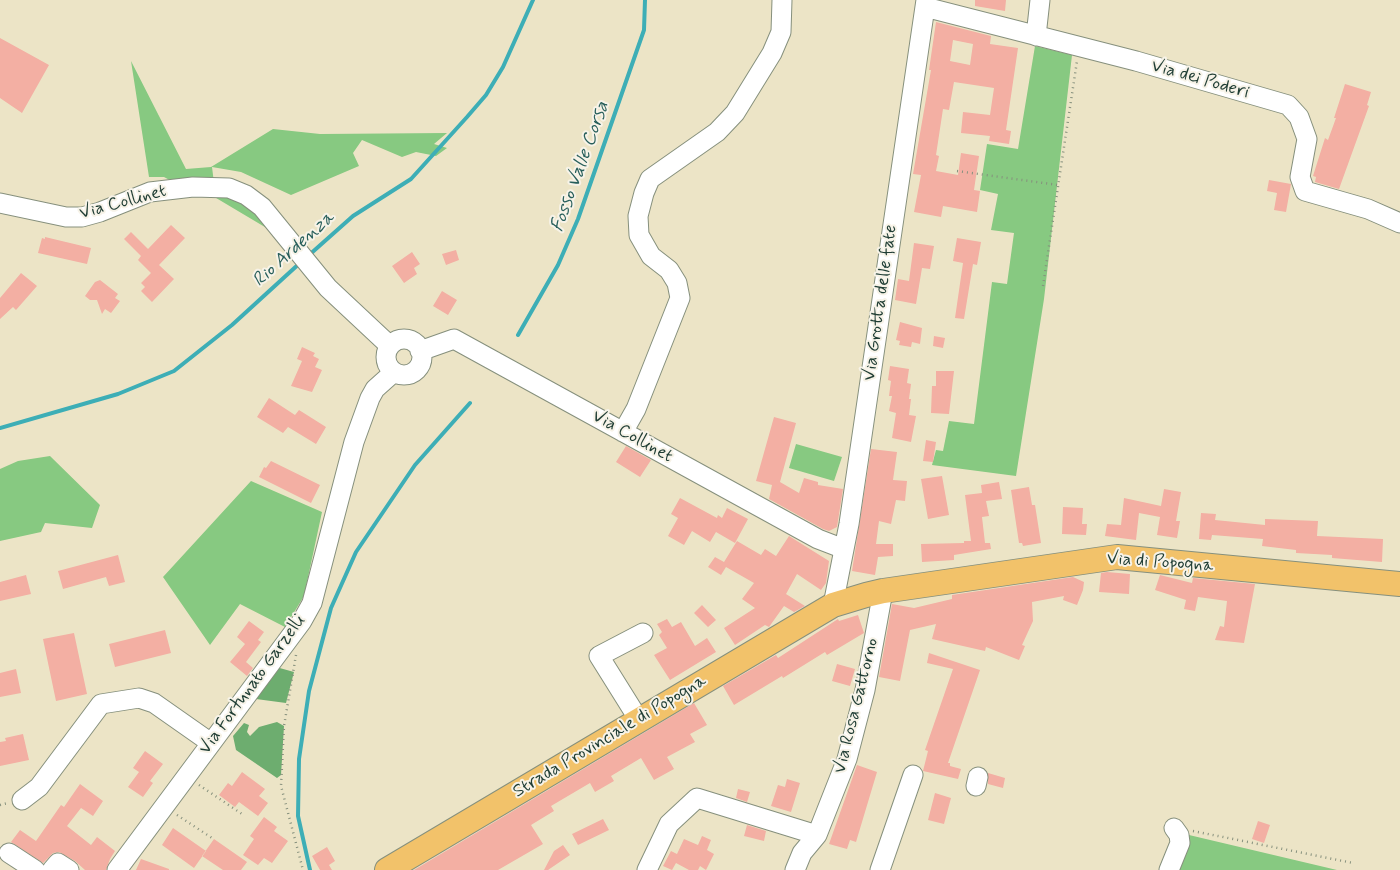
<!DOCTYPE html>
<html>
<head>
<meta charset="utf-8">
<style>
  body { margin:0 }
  canvas { display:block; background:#ece4c6 }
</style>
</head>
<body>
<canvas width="1400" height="870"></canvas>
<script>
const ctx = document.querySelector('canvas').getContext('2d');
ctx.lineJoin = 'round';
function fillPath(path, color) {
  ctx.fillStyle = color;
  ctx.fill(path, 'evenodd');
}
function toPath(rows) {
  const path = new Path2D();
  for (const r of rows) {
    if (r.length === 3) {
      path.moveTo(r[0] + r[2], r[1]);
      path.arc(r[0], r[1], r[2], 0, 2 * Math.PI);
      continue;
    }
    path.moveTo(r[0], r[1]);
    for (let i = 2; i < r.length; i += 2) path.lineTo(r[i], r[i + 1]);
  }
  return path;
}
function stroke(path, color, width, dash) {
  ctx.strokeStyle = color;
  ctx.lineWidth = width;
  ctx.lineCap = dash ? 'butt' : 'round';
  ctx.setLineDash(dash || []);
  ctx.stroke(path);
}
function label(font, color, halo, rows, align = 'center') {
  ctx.font = font + ' Mynerve,sans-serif';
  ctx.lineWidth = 4;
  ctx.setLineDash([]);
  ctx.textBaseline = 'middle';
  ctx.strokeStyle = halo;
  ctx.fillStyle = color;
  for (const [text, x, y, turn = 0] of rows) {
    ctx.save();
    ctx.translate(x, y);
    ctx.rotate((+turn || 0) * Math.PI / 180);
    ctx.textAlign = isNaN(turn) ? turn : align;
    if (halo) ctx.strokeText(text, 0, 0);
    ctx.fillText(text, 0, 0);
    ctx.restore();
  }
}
fillPath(toPath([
  [1035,46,1072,55,1044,299,1016,476,932,465,936,450,943,451,949,421,974,424,992,282,1007,284,1014,233,991,230,998,194,980,190,987,144,1018,149],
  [131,61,186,169,211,167,273,129,320,134,447,133,434,144,447,148,436,156,416,152,402,157,362,140,353,153,359,166,291,195,241,172,212,167,214,183,237,185,275,208,285,239,201,189,179,185,164,177,149,177],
  [796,444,842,457,834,481,789,468],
  [50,456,100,505,92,528,45,523,41,532,0,541,0,469,18,461],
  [251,481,322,512,304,596,285,627,240,604,210,645,163,577],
  [1189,835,1337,870,1176,870]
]), '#87c981');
fillPath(toPath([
  [276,667,294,672,286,703,256,699],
  [277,722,284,726,281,775,277,778,236,750,233,736,244,723,249,725,247,732,250,736,259,727]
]), '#6dad6f');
stroke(toPath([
  [308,256,353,216,411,179,467,117,486,95,503,67,533,0],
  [518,335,558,265,578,219,644,30,645,0],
  [0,428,118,394,174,371,232,325,301,262],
  [310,870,298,816,299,759,309,691,331,608,356,552,415,465,470,403]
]), '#3daeb6', 4);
fillPath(toPath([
  [975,0,1006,0,1005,11,975,6],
  [936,22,991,36,990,44,1018,48,1006,130,1011,131,1009,144,989,141,990,136,961,133,963,112,990,115,994,88,954,82,949,110,943,109,936,155,939,156,936,171,958,175,961,153,979,156,974,190,980,191,977,212,943,206,941,217,914,212,921,175,913,174,931,70,929,70],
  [953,40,973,44,970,65,950,61],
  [0,38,49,65,22,113,0,98],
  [1345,84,1371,92,1367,105,1369,106,1339,189,1315,182,1316,177,1313,176,1325,138,1328,140,1336,118,1334,118],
  [1269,180,1291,184,1286,212,1274,210,1277,193,1267,191],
  [171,225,185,238,159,265,174,279,152,302,141,291,145,287,141,283,151,273,138,260,141,256,124,239,131,232,148,249],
  [45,237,91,248,87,264,38,253,42,238,45,239],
  [957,238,981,242,977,265,973,264,964,319,955,318,963,263,953,261],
  [914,243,934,246,930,269,922,268,916,304,895,300,898,279,909,281],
  [456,250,459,260,446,265,442,254],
  [412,252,420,264,414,268,417,274,404,283,392,266],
  [21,273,37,286,16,310,13,307,0,319,0,298],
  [100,280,118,294,115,298,120,301,111,313,105,309,102,314,97,300,90,300,85,296,95,282],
  [442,291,457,300,448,315,433,306],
  [900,322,922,328,920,344,912,342,911,347,899,345,900,341,896,340],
  [934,336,945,338,943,348,933,346],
  [302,347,315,353,313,356,319,359,315,367,322,370,312,392,291,386,302,361,297,359],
  [890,366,909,369,907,383,911,384,909,399,911,399,909,415,916,416,911,442,892,438,896,413,889,411,892,396,889,396,891,381,888,380],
  [936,371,954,371,949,414,931,413,932,386,936,386],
  [269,398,295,415,299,410,326,427,316,444,288,427,283,433,257,417],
  [774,417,796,423,780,482,799,493,804,478,818,482,818,485,843,489,837,527,829,531,823,529,769,499,772,485,756,481],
  [926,440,936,442,933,462,923,461],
  [626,446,651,460,640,477,616,462],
  [871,449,897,452,893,480,907,481,905,501,896,500,891,524,879,521,876,544,893,544,893,556,878,557,875,575,852,571],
  [271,461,320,485,311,503,259,477,264,467,266,468],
  [942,476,949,515,928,519,921,479],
  [999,482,1002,499,986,501,989,516,982,517,985,543,990,543,991,549,954,555,954,560,922,562,921,544,964,543,964,541,971,541,965,495,982,493,981,485],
  [1029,487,1032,505,1035,505,1041,543,1023,546,1022,543,1019,543,1011,490],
  [1164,489,1181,492,1176,521,1180,521,1177,538,1157,535,1160,517,1139,513,1136,540,1105,536,1107,524,1121,525,1124,498,1161,506],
  [680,498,717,518,718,515,722,518,727,508,748,519,735,543,716,532,710,542,692,531,684,545,668,536,678,518,671,514],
  [1063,507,1083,508,1082,524,1087,524,1086,535,1062,534],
  [1201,513,1216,514,1215,520,1265,525,1265,519,1318,521,1317,536,1383,539,1382,562,1332,558,1332,555,1296,553,1296,550,1262,546,1263,539,1212,535,1211,540,1199,539],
  [789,536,829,561,826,583,821,590,797,574,786,594,805,606,794,612,784,606,769,627,765,625,735,645,724,628,755,608,742,599,754,583,726,567,721,575,708,567,715,557,724,562,737,541,761,555,765,549,776,556],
  [118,555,125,582,109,586,106,577,63,589,58,571],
  [1107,572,1130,574,1129,594,1099,592,1101,573],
  [26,575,31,594,0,601,0,582],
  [1160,575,1192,583,1193,578,1255,584,1244,643,1215,640,1220,626,1224,627,1227,601,1198,597,1195,611,1184,609,1186,600,1155,590],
  [1073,577,1084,582,1083,590,1077,605,1063,600,1064,596,1032,602,1033,621,1022,645,1025,646,1019,660,986,647,985,651,932,639,936,624,910,630,900,681,879,677,892,604,914,608,952,599,952,595],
  [702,605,716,620,708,627,694,613],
  [858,615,864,633,827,655,825,652,783,678,782,676,734,705,723,686,776,655,778,658,838,619,839,621],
  [667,619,672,627,681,622,695,646,707,638,716,652,670,680,654,655,667,648,659,635,662,632,657,624],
  [249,621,264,632,258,640,261,642,246,662,253,668,247,676,230,662,245,644,237,637],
  [165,630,171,653,115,667,109,644],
  [74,633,87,694,56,701,43,639],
  [929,653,980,670,948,763,950,763,950,766,961,769,958,779,923,771,928,751,925,750,953,669,927,663],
  [837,664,855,669,850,686,832,681],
  [16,669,21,693,0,697,0,673],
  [694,703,707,725,690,734,695,742,667,757,674,769,654,780,641,758,611,776,614,781,595,792,590,783,551,806,554,811,531,825,543,844,498,870,414,870],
  [23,734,29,760,0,766,0,742,6,741,5,738],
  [145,751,163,764,150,781,153,783,143,797,128,787,139,772,133,768],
  [857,765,877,772,856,842,850,840,847,849,829,844],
  [242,772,265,789,259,796,268,803,258,816,239,802,235,807,219,795,228,783,232,786],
  [988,773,1005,778,1003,788,988,784],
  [787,779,800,783,791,812,771,806,778,785,785,787],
  [80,784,103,801,93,816,81,808,67,826,91,845,97,837,115,851,110,859,106,870,85,870,75,861,59,852,53,853,43,863,11,842,20,830,36,841,61,805,64,807],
  [738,789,750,792,747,802,736,798],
  [935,793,951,798,944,824,928,820],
  [264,817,277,827,274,831,288,841,272,863,264,858,258,865,243,855,254,839,250,836],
  [603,819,609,830,578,845,572,834],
  [1258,821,1270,825,1264,843,1252,839],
  [747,825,766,831,764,841,744,836],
  [173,828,206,851,194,868,162,845],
  [702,836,711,840,707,850,714,854,706,870,700,866,698,870,689,870,676,863,672,870,663,866,671,851,677,854,684,839,698,845],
  [214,839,247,862,241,870,223,870,202,856],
  [563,845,570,855,548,870,544,870,554,851],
  [327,847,335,861,329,865,332,870,320,870,312,856],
  [141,859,169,869,169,870,136,870]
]), '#f3afa3');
const minor = toPath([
  [925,7,1136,61,1288,105,1299,117,1307,139,1300,177,1305,191,1368,209,1400,223],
  [1036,36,1040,0],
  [0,203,66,217,82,217,100,212,150,192,193,187,229,188,246,195,262,207,328,288,390,346],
  [404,357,18],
  [420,351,454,339,818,539,844,549],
  [623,432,636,409,680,298,677,283,669,270,651,256,639,235,638,216,644,193,650,179,717,132,735,113,772,53,781,32,782,0],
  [833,605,849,524,926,0],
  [639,720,599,656,643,633],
  [976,786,978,777],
  [22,800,39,787,101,704,139,698,154,703,211,743],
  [9,853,35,870],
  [52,870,58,863,69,870],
  [117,870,302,621,312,603,354,442,370,398,375,389,394,372],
  [647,870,669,824,697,798,817,835],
  [795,870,802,853,817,835,847,759,865,690,883,591],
  [880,870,913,775],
  [1169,870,1180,843,1179,835,1174,828]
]);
const major = toPath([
  [387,870,833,605,866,595,883,591,1117,557,1400,584]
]);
stroke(minor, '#86907d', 21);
stroke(major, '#86907d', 26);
stroke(toPath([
  [957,171,1058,185],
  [1043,286,1077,61],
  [296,655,284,726,281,786,303,870],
  [199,785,242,814],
  [0,805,8,803],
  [177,815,212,838],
  [1193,831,1353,863]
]), '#86907d', 2.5, [1, 4]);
stroke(minor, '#fff', 19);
stroke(major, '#f2c26a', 24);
label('18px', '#1f3d34', '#f7f3e8', [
  ["Via dei Poderi",1200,80,16],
  ["Via Collinet",123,203,-15],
  ["Via Grotta delle fate",881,303,-82],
  ["Via Collinet",632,437,29],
  ["Via di Popogna",1160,563,4],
  ["Via Fortunato Garzelli",253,685,-54],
  ["Via Rosa Gattorno",857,706,-76],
  ["Strada Provinciale di Popogna",610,737,-31]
]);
label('italic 19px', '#285f5b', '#f7f3e8', [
  ["Fosso Valle Corsa",581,167,-70],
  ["Rio Ardenza",294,250,-42]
]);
</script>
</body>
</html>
